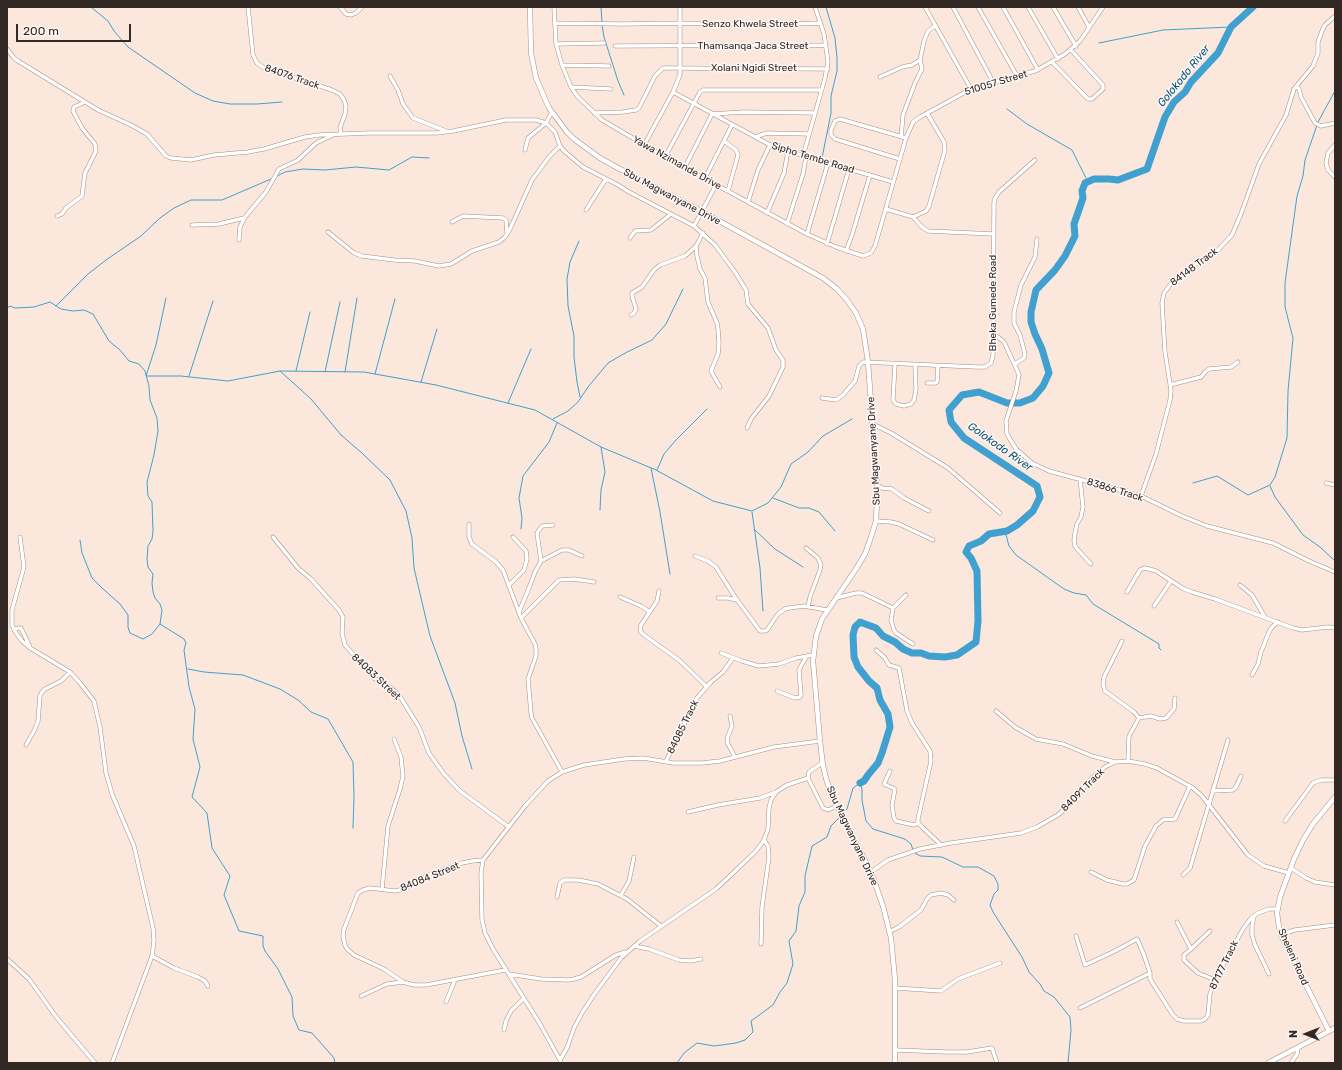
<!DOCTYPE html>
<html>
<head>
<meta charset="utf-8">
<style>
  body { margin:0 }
  #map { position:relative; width:1342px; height:1070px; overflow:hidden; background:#fce7dc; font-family:Rubik,sans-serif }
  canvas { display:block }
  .frame { position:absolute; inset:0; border:8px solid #322824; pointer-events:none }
  .north { position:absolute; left:1286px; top:1014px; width:40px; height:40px; -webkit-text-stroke:3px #fdf7f5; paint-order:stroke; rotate:270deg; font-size:11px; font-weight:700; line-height:16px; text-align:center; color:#322824 }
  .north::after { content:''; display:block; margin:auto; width:14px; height:18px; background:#322824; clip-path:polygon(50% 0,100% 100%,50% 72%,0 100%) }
  .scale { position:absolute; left:16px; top:24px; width:115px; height:18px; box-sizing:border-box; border:2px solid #322824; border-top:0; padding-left:5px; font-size:12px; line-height:14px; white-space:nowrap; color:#322824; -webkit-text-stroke:3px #fdf7f5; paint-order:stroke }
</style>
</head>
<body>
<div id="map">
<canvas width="1342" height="1070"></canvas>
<div class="frame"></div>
<div class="north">N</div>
<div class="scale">200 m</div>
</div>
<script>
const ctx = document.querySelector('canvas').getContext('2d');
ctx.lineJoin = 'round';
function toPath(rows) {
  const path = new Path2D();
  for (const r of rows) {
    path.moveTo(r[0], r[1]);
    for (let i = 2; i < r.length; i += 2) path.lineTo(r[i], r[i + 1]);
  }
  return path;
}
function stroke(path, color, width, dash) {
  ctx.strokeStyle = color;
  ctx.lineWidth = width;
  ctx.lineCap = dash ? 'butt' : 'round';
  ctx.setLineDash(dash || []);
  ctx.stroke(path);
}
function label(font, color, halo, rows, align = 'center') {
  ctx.font = font + ' Rubik,sans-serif';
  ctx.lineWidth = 3;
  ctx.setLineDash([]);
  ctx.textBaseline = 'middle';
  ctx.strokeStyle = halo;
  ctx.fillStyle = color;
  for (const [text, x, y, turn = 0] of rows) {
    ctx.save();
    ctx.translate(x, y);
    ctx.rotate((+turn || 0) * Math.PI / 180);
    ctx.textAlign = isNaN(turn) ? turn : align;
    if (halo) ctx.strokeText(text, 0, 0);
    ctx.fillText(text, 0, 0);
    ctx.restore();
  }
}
stroke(toPath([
  [91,7,108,21,114,31,128,47,195,93,213,101,230,104,257,104,282,102],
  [601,7,602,22],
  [602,25,604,37,618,81,624,95],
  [1099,43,1163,30,1231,27],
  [1007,109,1027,124,1072,150,1088,182],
  [1318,122,1335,91],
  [822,158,831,113,831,96,837,71,837,58,835,38,826,7],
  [277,176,285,172,303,169,325,170,356,167,389,170,412,157,429,158],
  [579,241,570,262,567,279,568,306,574,336,574,357,577,382,580,397],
  [166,298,156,345,146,376,181,376,228,381,280,371,364,372,436,385,535,410,601,447,656,470,713,501,752,511,768,503,781,487,791,464,808,452,823,436,852,419],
  [56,306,88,274,106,260,141,236,160,218,174,208,191,200,222,200,271,179],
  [7,308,10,306,15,308,34,307,50,302,61,309,73,311,84,310,93,314,109,341,120,350,129,361,139,364,145,371,149,386,150,400,157,418,158,431,154,455,147,482,148,496,152,502,153,531,152,539,148,546,147,559,148,567,153,574,152,583,153,592,155,598,160,604,162,610,160,624,184,639,186,643,184,650,189,687,195,709,193,739,200,767,192,797,207,813,212,848,230,876,224,895,239,931,263,936,263,946,265,951,278,969,292,997,293,1016,299,1030,312,1033,334,1058,335,1063],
  [280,371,311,399,341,435,363,454,390,480,406,511,412,538,414,568,430,636,455,703,462,736,472,769],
  [296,371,310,312],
  [325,372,340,302],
  [345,372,357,298],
  [375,374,395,299],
  [189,376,213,301],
  [421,382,437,329],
  [508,403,531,349],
  [553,419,568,411,578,402,588,387,608,363,627,352,652,340,666,324,683,289],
  [651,468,660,512,670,574],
  [657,470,664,454,676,440,707,409],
  [1193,483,1217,476,1248,495,1270,485,1275,477,1287,438,1288,391,1293,338,1285,307,1285,283,1297,196,1303,176,1305,160,1317,125],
  [1270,486,1275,497,1303,535,1320,547,1334,560],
  [773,498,799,508,809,508,819,512,835,531],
  [600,510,601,490,605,472,601,447],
  [752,512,760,568,763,611],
  [521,529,522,518,519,498,523,476,549,442,557,423],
  [755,530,775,549,803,567],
  [1005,531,1009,546,1016,555,1064,589,1074,593,1086,595,1093,604,1159,644,1159,648,1161,650],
  [80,540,82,553,92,578,102,588,120,604,128,615,128,627,130,633,143,639,152,634,160,624],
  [188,669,204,672,243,675,280,689,298,700,311,712,328,719,353,762,354,797,353,828],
  [843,813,847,809,853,788,860,783,862,789,862,800,866,821,873,829,905,839,911,844,913,850],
  [915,853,920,856,942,857,963,867,978,867,994,876,998,884,998,890,994,894,990,905,993,912,1022,957,1029,972,1040,984,1044,991,1054,997,1070,1017,1071,1030,1068,1063],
  [677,1063,684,1053,697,1043,714,1046,736,1043,745,1040,753,1032,751,1021,773,1005,780,992,787,983,793,964,789,941,796,931,799,906,805,892,805,876,812,846,827,837,831,826,840,817]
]), '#40a0cf', 1);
stroke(toPath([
  [860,783,864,781,868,775,878,763,882,753,890,727,888,714,880,700,877,688,869,681,858,667,854,657,853,635,855,627,860,622,876,628,883,636,895,642,903,649,912,653,921,653,929,656,945,657,957,655,976,642,978,621,977,571,971,558,966,552,969,546,981,541,989,534,1007,531,1017,525,1033,511,1040,497,1037,486,964,438,951,422,949,410,962,395,979,392,1007,403,1020,403,1033,398,1043,386,1049,373,1042,349,1035,334,1031,322,1031,312,1036,290,1055,270,1065,256,1075,236,1074,224,1083,198,1082,191,1085,183,1094,179,1109,179,1118,180,1147,169,1165,117,1174,102,1185,92,1191,82,1218,53,1231,27,1253,7]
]), '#40a0cf', 7);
const street = toPath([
  [248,7,253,55,257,63,264,68,332,90,340,94,344,100,346,106,345,114,340,128,341,134],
  [340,7,346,14,351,15,356,13,362,7],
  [554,7,556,44,562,65,571,87,577,96,602,120,665,157,807,234,836,247,863,256,871,253,875,246,906,138,913,122,920,117,971,89,1035,71,1065,54,1080,41,1103,7],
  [925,7,971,89],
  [953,7,993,82],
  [978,7,1017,76],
  [1003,7,1038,70],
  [1028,7,1058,59],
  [1053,7,1076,46],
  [1078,7,1089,27],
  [554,23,623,24,680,23,769,25,820,23],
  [556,44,604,43],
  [615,46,826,45],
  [7,49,14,58,18,61,98,110,131,125,147,134,166,156,171,158,191,160,214,155,248,152,264,149,305,137,319,135,368,133,437,133,453,131,506,120,536,120,546,123,555,132,560,146,564,151,583,167,618,185,629,192,694,226,716,185],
  [1052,62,1088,99,1092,99,1103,89,1103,85,1071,50],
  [562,65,609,66],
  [390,76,398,90,403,104,413,118,446,131],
  [880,77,902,67,912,65,920,60],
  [1296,86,1299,89,1301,97,1315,123,1321,126,1335,123],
  [571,87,611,89],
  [673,92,770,145,788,151,893,182],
  [594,113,623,112,636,110,639,108,655,76,663,68,666,68,828,69],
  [755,137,767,133,809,134],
  [901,137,903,115,915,83,922,69,920,60,924,41,928,31,935,26],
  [724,141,736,150,738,155,728,191],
  [644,145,673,92,680,75,680,7],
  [1335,145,1328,153,1326,163,1328,170,1335,177],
  [525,150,528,138,546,123,552,112],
  [803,156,825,78,828,62,824,34,815,7],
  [665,157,700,92,703,90,822,90],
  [900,159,835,139,831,135,831,130,835,121,840,119,906,138],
  [685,167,712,114,744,112,815,113],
  [705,178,732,125],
  [748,202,758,170,770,145],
  [886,209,913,217,922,227,928,231,993,234],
  [586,210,606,179],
  [767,213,784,173,788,151],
  [57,216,62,214,66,208,82,196,85,173,96,151,95,144,82,128,73,111,74,107,85,102],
  [913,217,926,211,929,206,945,150,944,142,927,113],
  [452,222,463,216,503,218,506,220,507,233],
  [787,224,803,174,806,157],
  [192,225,219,224,244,218],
  [694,226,715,245,735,272,746,290,748,304,768,328,776,350,783,360,783,367,769,396,751,419,747,428],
  [328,232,354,253,362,256,394,260,415,261,439,266,451,264,472,251,499,242,505,237,510,229,532,180,549,157,560,146],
  [703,233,696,246,697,256,700,269,705,278,708,302,717,323,718,329,719,343,718,354,711,371,720,387],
  [807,234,828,163],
  [630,238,635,231,651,230,671,214],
  [239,240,240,227,245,217,266,192,279,169,298,160,316,143,333,135],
  [827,244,849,169],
  [846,251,852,235,870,175],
  [631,315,634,313,636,309,632,296,632,293,642,287,654,270,660,265,685,256,696,246],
  [993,335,998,337,1004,342,1017,370,1019,375,1016,391,1006,421,1007,434,1016,449,1032,463,1049,471,1141,496,1182,516,1207,526,1273,543,1309,561,1335,572],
  [895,364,893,400,896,404,904,406,911,404,914,400,916,389,915,365],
  [1015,364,1024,358,1025,354,1020,335,1014,323,1014,312,1021,285,1035,257,1037,239],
  [927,383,935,383,937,382,938,366],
  [1170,385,1201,377,1206,371,1209,369,1231,367,1238,362],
  [822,398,836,400,843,395,855,381,859,366,863,362,977,367,985,367,991,363,993,355,994,202,995,198,999,192,1035,160],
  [873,424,891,433,948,468,1000,513],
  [1080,479,1083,507,1081,517,1077,524,1075,533,1074,541,1075,546,1078,550,1091,564],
  [1326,483,1335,485],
  [877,485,882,488,892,489,904,498,929,511],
  [1141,496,1156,454,1170,400,1171,390,1165,352,1162,303,1164,293,1173,281,1197,263,1218,250,1232,235,1241,214,1259,164,1286,115,1294,89,1313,66,1318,53,1318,42,1322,31,1325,25,1335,16],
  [876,521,891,522,899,524,933,540],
  [469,524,469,537,472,544,496,562,503,570,521,618,535,644,536,648,536,656,528,679,531,713,532,718,562,772],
  [20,537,24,567,12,610,12,625,16,633,22,641,30,648,70,672,80,683,94,701,100,727,106,773,112,794,134,846,153,928,154,941,152,956,112,1063],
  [273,537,298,568,310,578,339,610,343,617,342,633,345,645,374,678,391,688,399,695,419,727,429,753,444,774,460,791,509,827],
  [806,548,818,558,821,565,820,570,810,597,808,607],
  [695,556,708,561,716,567,735,597,760,631,765,631,767,630,778,614,785,609,789,608,804,606,827,610],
  [541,561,537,533,542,526,553,525],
  [509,585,524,570,527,559,526,551,513,537],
  [1240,585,1252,595,1265,617],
  [659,591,657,601,641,625,640,631,644,635,679,660,706,686],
  [1127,592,1140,570,1144,568,1149,569,1156,571,1184,589,1192,592,1215,599,1293,628,1302,630,1328,627,1335,628],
  [620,597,641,606,650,612],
  [718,598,728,598,736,600],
  [836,598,856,593,862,593,893,608,906,595],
  [1154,606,1171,581],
  [893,608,891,620,894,630,896,633,913,644],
  [519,612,529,588,535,572,541,561,562,550,569,550,582,556],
  [521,618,559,580,574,579,594,582],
  [14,630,18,628,21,628,30,647],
  [1122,641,1104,677,1103,684,1105,691,1134,712,1139,718,1129,736,1128,761],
  [876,650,885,658,889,665,899,668,907,711,912,723,930,751,931,761,918,819,918,823,922,827,941,845],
  [721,653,742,661,759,666,779,664,796,658,813,655],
  [1252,675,1258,664,1261,652,1269,632,1272,627,1278,622],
  [777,691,795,698,800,697,801,695,799,670,802,664,807,656],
  [996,711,1015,727,1036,739,1063,744,1092,756,1115,762],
  [730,716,732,726,728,736,727,742,735,757],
  [1139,718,1151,716,1160,719,1166,718,1174,709,1175,698],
  [26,745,34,731,38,721,40,696,42,692,45,689,61,681,70,672],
  [666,761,697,698,711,682,723,672,733,658],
  [890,771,884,784,895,789,892,805,894,818,896,821,914,825,918,823],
  [808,778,823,808,828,810,837,806],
  [1212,791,1233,790,1236,787,1241,776],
  [688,812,718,805,760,798,776,792],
  [1285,821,1313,783,1321,780,1335,780],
  [1291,868,1306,878,1315,882,1335,885],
  [871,872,888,860,920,849,951,843,1021,833,1037,827,1058,815,1071,803,1091,779,1105,767,1115,762,1128,761,1145,764,1157,768,1193,788,1202,796,1248,855,1264,866,1289,873],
  [1091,872,1107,880,1123,884,1127,884,1134,880,1145,846,1156,826,1163,820,1175,819,1190,786],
  [1183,875,1190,868,1228,740],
  [382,889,388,826,400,789,403,776,401,757,394,739],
  [621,895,629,881,634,857],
  [557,897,560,883,564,880,578,880,598,884,627,899,661,926],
  [1254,917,1252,925,1252,935,1255,945,1269,974],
  [1177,922,1191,949,1184,955,1184,960,1198,973,1215,980],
  [889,932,899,927,921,910,927,899,931,895,941,893,948,895,954,900],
  [1076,936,1085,965,1113,952,1137,939,1144,955,1150,973,1150,979,1173,1015,1177,1019,1184,1021,1201,1021,1205,1019,1208,1015,1210,994,1215,980,1243,929,1251,918,1258,913,1269,909,1278,909],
  [1282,937,1286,933,1295,930,1335,925],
  [761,944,762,907,769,857,768,846,764,840],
  [634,946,649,949,679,960,690,961,701,959],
  [1191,949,1210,931],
  [152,956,174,968,198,977,205,981,208,986],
  [7,959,29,979,57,1018,95,1063],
  [509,974,541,979,568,980,574,979,581,977,616,955,626,952],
  [403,982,384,969,354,955,347,949,345,945,343,936,344,929,358,893,363,890,370,888,395,891,404,889,428,875,462,863,472,861,483,860],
  [895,988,941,991,958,979,1000,963],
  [361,996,387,984,403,982,414,985,426,985,505,970],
  [446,1002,455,980],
  [1080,1008,1150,973],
  [504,1030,506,1021,511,1011,524,998],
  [895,1050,946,1052,967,1052,992,1048,997,1063],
  [560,1060,567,1048,574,1028,582,1013,593,996,621,958,640,941,716,889,732,874,756,851,764,840,768,829,769,808,771,800,776,792,787,785,808,778,809,772,822,763],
  [561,1063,560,1060,540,1024,493,949,485,933,482,920,481,873,483,860,525,806,548,781,562,772,584,765,624,759,643,758,673,763,702,763,720,761,774,747,820,741],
  [1291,1063,1297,1054,1298,1047]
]);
const secondary = toPath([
  [530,7,531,53,536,78,549,108,567,132,574,139,600,158,618,168,701,211,823,278,837,289,847,300,856,313,863,329,868,362,877,485,877,501,876,521,871,537,865,554,856,569,822,619,816,636,813,661,820,741,823,766,827,782,837,806,871,872,883,906,891,938,895,980,895,1063],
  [1329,1031,1282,937,1279,927,1277,913,1280,897,1294,859,1303,840,1313,824,1335,797],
  [1268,1063,1335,1028]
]);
stroke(street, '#a78e82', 4.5);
stroke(secondary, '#a78e82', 5.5);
stroke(street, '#fff', 3.5);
stroke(secondary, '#fff', 4.5);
label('10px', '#322824', '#fdf7f5', [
  ["Senzo Khwela Street",750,24],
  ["Thamsanqa Jaca Street",753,46],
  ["Xolani Ngidi Street",754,68],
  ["84076 Track",292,77,19],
  ["510057 Street",996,83,-17],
  ["Sipho Tembe Road",813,158,17],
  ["Yawa Nzimande Drive",677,163,29],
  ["Sbu Magwanyane Drive",672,197,28],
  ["84148 Track",1194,267,-37],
  ["Bheka Gumede Road",993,303,-90],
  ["Sbu Magwanyane Drive",874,451,-93],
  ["83866 Track",1115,490,17],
  ["84083 Street",376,677,43],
  ["84085 Track",683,727,-64],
  ["84091 Track",1083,790,-45],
  ["Sbu Magwanyane Drive",852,836,65],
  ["84084 Street",430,877,-22],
  ["Sheleni Road",1293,957,66],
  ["87177 Track",1224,965,-64]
]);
label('italic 11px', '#095676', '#fdf7f5', [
  ["Golokodo River",1184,76,-51],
  ["Golokodo River",1000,447,35]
]);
</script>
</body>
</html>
